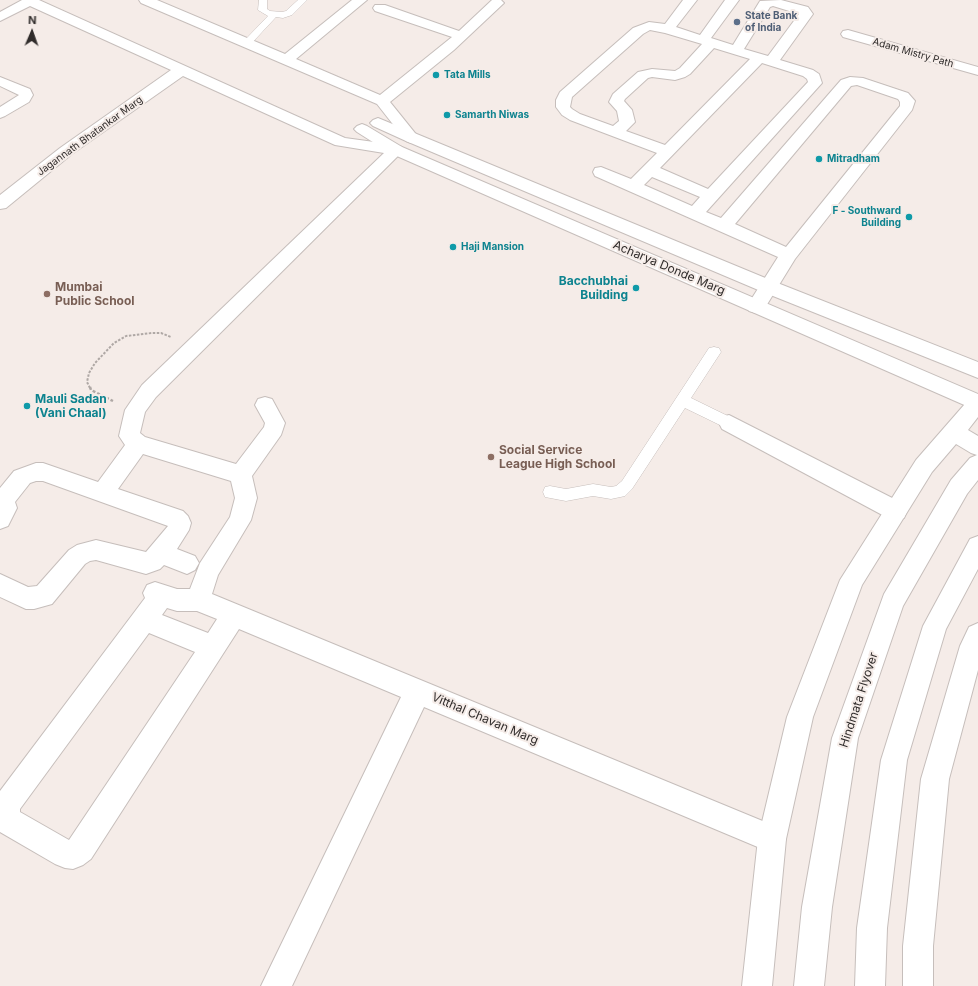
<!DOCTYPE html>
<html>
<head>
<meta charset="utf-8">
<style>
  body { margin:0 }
  #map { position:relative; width:978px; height:986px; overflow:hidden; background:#f5ece8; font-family:Inter,sans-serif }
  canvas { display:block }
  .north { position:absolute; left:12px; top:12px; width:40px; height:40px; -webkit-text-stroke:3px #f5ece8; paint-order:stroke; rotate:2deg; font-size:11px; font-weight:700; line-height:16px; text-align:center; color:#302c2b }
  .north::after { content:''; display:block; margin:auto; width:14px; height:18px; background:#302c2b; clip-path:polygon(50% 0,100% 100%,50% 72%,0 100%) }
</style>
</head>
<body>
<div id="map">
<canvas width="978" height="986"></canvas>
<div class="north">N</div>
</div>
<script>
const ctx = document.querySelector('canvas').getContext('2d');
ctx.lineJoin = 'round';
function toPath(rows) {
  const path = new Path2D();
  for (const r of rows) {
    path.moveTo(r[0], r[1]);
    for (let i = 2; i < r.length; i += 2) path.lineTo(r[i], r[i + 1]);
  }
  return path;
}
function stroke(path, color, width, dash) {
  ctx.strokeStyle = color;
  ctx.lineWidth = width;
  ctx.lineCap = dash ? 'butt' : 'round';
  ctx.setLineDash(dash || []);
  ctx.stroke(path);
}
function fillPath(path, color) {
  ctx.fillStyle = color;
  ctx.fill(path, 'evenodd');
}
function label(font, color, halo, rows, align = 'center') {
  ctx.font = font + ' Inter,sans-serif';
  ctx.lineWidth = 4;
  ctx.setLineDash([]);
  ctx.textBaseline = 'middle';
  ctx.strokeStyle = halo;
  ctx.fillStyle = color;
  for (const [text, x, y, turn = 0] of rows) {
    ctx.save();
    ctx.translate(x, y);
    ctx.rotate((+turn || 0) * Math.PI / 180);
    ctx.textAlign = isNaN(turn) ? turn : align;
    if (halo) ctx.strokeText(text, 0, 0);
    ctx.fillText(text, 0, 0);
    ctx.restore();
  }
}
const lane = toPath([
  [259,0,267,0,267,9,270,11,282,12,286,11,298,0,307,0,292,15,283,18,276,17,250,45,244,45,242,43,244,41,268,16,258,10,259,0],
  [714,347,719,348,721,352,691,398,734,419,736,423,734,427,729,429,724,427,685,408,632,489,625,496,611,499,593,496,566,501,545,497,543,492,545,487,550,486,566,489,593,484,611,487,616,486,622,481,709,348,714,347]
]);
const street = toPath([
  [22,0,39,0,345,138,396,145,402,147,404,150,156,397,145,412,140,433,145,437,236,464,264,427,265,423,255,405,258,399,265,397,272,399,285,423,281,435,252,476,257,498,251,520,218,575,212,594,782,829,786,839,782,849,772,853,424,707,292,986,261,986,401,697,239,629,91,859,83,865,73,869,65,868,55,864,0,832,0,791,145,598,143,593,147,585,155,582,177,589,190,589,200,563,230,517,235,498,231,481,143,454,118,489,183,511,188,516,191,523,189,530,177,549,195,556,199,563,195,570,187,574,164,565,160,569,146,574,96,560,90,561,85,564,52,604,34,609,26,609,0,597,0,574,28,587,37,586,69,550,77,545,96,540,146,552,168,526,43,481,36,481,30,483,15,502,17,508,8,526,0,529,0,488,14,471,36,463,43,463,98,482,125,445,119,436,125,410,142,385,384,153,335,145,183,76,72,154,6,208,0,209,0,195,60,148,171,70,30,6,0,21,0,12,22,0],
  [167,608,177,611,197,611,217,619,208,633,162,615,167,608],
  [149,633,195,652,69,840,20,812,20,809,149,633],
  [139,0,157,0,285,54,352,0,367,0,296,59,380,95,452,37,375,11,373,8,375,5,385,5,459,31,492,0,501,0,504,3,454,50,390,102,419,138,416,141,411,143,406,141,377,104,141,3,139,0],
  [683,0,697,0,676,27,700,35,725,0,739,0,711,38,733,45,760,1,781,0,808,7,813,14,780,60,813,70,819,74,822,83,706,212,721,218,841,80,850,77,863,78,908,93,915,101,912,110,795,259,763,311,756,313,749,311,747,306,778,257,595,176,593,172,595,168,601,167,631,179,657,153,570,120,562,115,556,107,556,100,560,92,633,28,649,22,665,24,683,0],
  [773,6,799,14,768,56,744,49,770,7,773,6],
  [650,30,665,33,702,44,680,68,675,71,652,69,638,72,613,94,609,102,617,111,619,121,613,126,580,114,572,109,570,107,572,97,643,34,650,30],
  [714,48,750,59,665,145,626,131,635,122,632,110,624,101,625,99,648,78,652,77,675,80,685,77,690,74,714,48],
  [762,63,803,76,807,79,808,82,708,189,660,168,762,63],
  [857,85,898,99,900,102,900,106,786,247,735,224,851,86,857,85],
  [652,177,700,197,692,206,644,185,652,177],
  [848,30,978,67,978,75,843,37,841,34,843,31,848,30],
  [0,77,30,89,33,95,29,102,5,116,0,118,0,107,19,95,0,86,0,77],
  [729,415,904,504,907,511,904,518,896,521,888,518,722,429,719,423,722,417,729,415]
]);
const secondary = toPath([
  [378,118,775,282,978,362,978,378,763,292,406,141,373,126,370,123,373,120,378,118],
  [362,124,367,126,402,147,978,394,978,411,390,153,357,132,354,129,357,126,362,124]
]);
const highway = toPath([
  [978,395,978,417,968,430,978,436,978,480,967,494,903,606,858,738,832,907,824,986,794,986,802,907,832,738,884,594,951,480,970,458,977,455,971,453,956,444,932,472,862,585,813,717,786,839,772,986,742,986,758,839,787,717,840,580,916,460,971,397,978,395],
  [978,536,978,569,946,629,907,760,887,928,885,986,855,986,857,928,881,760,923,626,970,539,978,536],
  [978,623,978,670,949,779,933,946,933,986,903,986,903,946,921,779,960,646,969,627,978,623]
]);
stroke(lane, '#c6bebb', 1);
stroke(street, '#c6bebb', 2);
stroke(secondary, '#c6bebb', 2);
stroke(highway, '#c6bebb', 2);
stroke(toPath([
  [90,388,87,382,89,373,95,363,114,343,126,336,152,333,161,333,171,337]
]), '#afa8a5', 2, [2.5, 1.5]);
stroke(toPath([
  [90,387,91,390,113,401]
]), '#afa8a5', 2.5, [3, 2]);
fillPath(lane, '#fff');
fillPath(street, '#fff');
fillPath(secondary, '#fff');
fillPath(highway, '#fff');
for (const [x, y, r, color] of [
  [737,22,4,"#5c6f8a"],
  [436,75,4,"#0f9aa8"],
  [447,115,4,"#0f9aa8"],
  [819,159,4,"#0f9aa8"],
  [909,217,4,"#0f9aa8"],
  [453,247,4,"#0f9aa8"],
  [636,288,4,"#0f9aa8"],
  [47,294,4,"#8d6e63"],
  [27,406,4,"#0f9aa8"],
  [491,457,4,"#8d6e63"]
]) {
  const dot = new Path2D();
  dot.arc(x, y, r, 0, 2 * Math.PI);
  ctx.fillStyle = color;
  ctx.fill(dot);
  stroke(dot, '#f5ece8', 1.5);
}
label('bold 10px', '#4e5e75', '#f5ece8', [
  ["State Bank",745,16],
  ["of India",745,28]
], 'left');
label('10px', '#302c2b', '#f5ece8', [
  ["Adam Mistry Path",913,53,16],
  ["Jagannath Bhatankar Marg",90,136,-36]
]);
label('bold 10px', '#0d838f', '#f5ece8', [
  ["Tata Mills",444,75],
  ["Samarth Niwas",455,115],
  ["Mitradham",827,159],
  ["F - Southward",901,211,"right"],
  ["Building",901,223,"right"],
  ["Haji Mansion",461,247]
], 'left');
label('12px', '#302c2b', '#f5ece8', [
  ["Acharya Donde Marg",669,268,23],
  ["Hindmata Flyover",859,700,-72],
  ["Vitthal Chavan Marg",485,719,23]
]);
label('bold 12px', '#0d838f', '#f5ece8', [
  ["Bacchubhai",628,281],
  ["Building",628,295],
  ["Mauli Sadan",35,399,"left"],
  ["(Vani Chaal)",35,413,"left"]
], 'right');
label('bold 12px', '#785e54', '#f5ece8', [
  ["Mumbai",55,287],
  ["Public School",55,301],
  ["Social Service",499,450],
  ["League High School",499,464]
], 'left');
</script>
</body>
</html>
